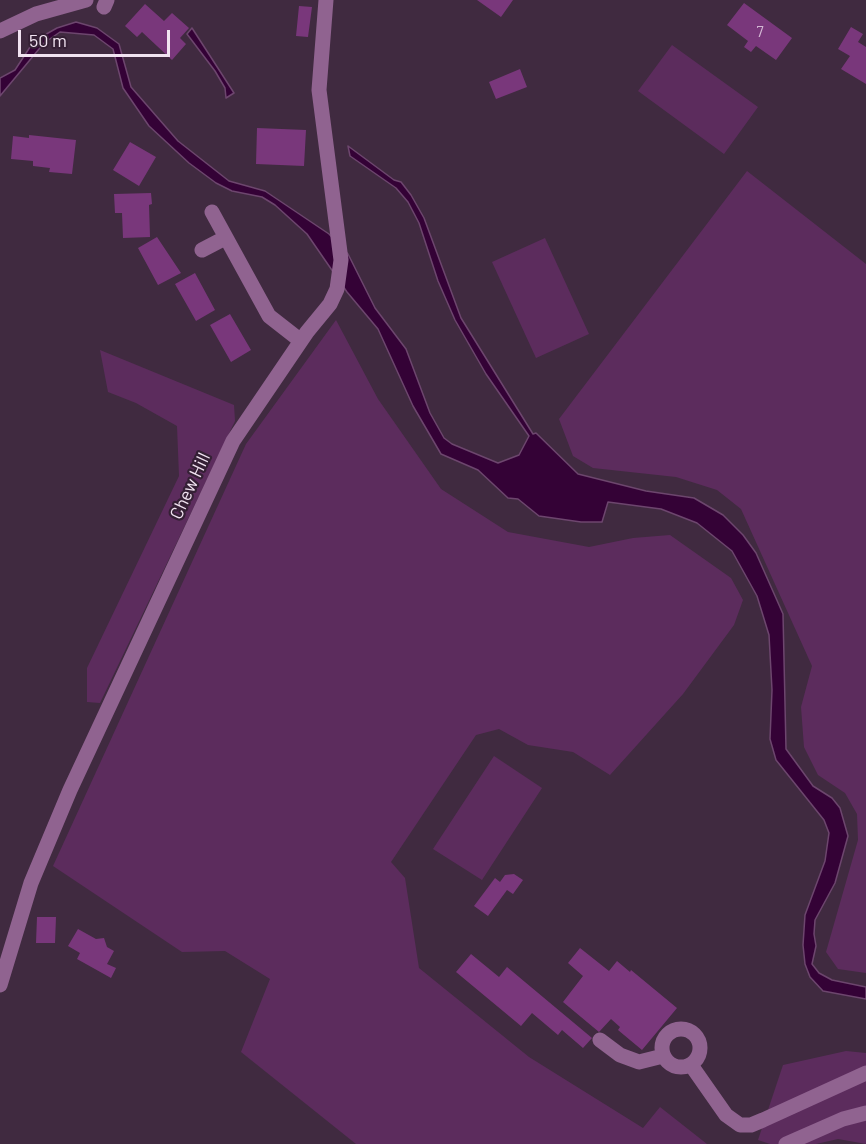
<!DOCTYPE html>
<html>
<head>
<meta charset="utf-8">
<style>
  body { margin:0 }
  #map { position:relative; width:866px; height:1144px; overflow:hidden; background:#402a40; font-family:Barlow,sans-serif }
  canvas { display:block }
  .scale { position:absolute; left:18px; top:30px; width:152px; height:27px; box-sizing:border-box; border:3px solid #f1e3f1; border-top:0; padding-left:8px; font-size:18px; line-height:21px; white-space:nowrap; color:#f1e3f1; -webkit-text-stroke:4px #352035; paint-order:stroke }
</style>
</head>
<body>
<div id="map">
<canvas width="866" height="1144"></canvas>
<div class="scale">50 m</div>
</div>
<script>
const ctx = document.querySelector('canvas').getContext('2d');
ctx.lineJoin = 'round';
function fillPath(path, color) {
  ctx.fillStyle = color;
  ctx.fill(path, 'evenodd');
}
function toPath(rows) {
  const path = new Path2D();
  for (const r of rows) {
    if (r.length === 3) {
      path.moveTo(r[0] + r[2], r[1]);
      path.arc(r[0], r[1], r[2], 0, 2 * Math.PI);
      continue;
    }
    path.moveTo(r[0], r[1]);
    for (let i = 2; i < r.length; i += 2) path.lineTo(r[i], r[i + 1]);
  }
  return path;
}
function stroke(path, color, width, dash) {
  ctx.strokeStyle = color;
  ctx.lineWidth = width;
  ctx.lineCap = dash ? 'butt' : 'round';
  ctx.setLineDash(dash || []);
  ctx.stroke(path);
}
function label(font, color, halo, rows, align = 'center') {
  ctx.font = font + ' Barlow,sans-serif';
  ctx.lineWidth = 4.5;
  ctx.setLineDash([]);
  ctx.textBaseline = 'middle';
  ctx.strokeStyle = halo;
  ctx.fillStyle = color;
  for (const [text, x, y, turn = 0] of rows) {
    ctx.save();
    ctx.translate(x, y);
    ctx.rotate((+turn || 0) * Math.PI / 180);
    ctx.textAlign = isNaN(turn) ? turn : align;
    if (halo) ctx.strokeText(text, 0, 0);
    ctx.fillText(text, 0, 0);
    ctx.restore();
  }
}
fillPath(toPath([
  [672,45,758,107,724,154,638,91],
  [747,171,866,264,866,973,838,969,826,952,858,840,857,814,845,793,818,775,804,747,801,707,812,666,741,509,717,490,676,477,593,468,573,456,559,419],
  [545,238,589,334,536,358,492,262],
  [336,320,378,399,441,489,508,532,589,547,633,538,670,535,731,578,743,600,734,625,683,694,610,775,573,752,528,745,499,729,476,735,391,862,405,878,419,968,529,1057,643,1128,660,1107,707,1144,356,1144,241,1052,270,979,225,951,182,952,53,866,246,444],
  [100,350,234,405,235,421,100,703,87,702,87,668,179,476,177,426,136,403,108,392],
  [494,756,542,788,482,880,433,849],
  [846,1051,866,1053,866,1144,838,1139,816,1144,770,1144,758,1140,783,1065]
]), '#5c2c5d');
const water = toPath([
  [76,22,97,28,119,44,131,87,178,141,229,181,265,191,329,234,348,254,375,308,406,349,430,413,444,438,452,444,498,463,519,455,529,436,486,374,455,320,438,281,419,223,408,202,396,188,350,156,348,146,394,180,401,182,411,195,424,218,461,318,533,434,536,433,578,474,646,491,694,498,723,515,743,535,756,553,783,614,786,749,813,786,832,798,840,808,848,836,835,883,815,920,814,934,816,946,812,964,819,973,832,980,866,987,866,999,823,991,810,977,805,964,803,945,805,915,825,861,829,833,824,820,776,760,770,739,772,690,769,635,757,596,732,551,697,523,661,509,608,502,602,522,581,522,539,516,518,499,508,498,478,470,441,454,413,406,378,329,347,292,307,234,275,205,262,197,232,191,216,183,189,163,149,126,123,88,113,49,94,35,60,32,44,43,0,96,0,78,15,70,34,41,57,28,76,22],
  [192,28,234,93,226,98,225,88,215,71,187,34,192,28]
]);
fillPath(water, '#340236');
stroke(water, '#6d466e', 1.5);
fillPath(toPath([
  [477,0,513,0,501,17],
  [744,3,792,38,776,60,756,46,751,52,744,47,748,41,727,25],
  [145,4,164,21,172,13,189,28,180,38,186,44,172,60,142,32,137,37,125,26],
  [299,6,312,7,308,37,296,36],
  [851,27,863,34,858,42,866,47,866,84,841,69,850,56,838,49],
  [520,69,527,87,496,99,489,82],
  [257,128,306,130,304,166,256,164],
  [29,135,76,140,72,174,49,172,50,168,33,166,33,161,11,159,13,136,29,138],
  [130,142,156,157,139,186,113,170],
  [151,193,152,204,149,205,150,237,123,238,122,213,115,213,114,194],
  [157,237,181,273,158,285,138,248],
  [195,273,215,310,196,321,175,284],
  [230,314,251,350,231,362,210,325],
  [514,874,523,880,513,894,507,890,488,916,474,906,495,878,500,882,505,875],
  [37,917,56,917,55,943,36,943],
  [78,929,96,939,104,938,107,947,114,951,107,964,116,968,111,978,77,959,80,953,68,946],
  [580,948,609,971,617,961,630,972,631,970,677,1008,642,1050,618,1030,620,1027,611,1019,599,1032,563,1002,583,976,568,963],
  [471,954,499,977,507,967,592,1038,583,1048,562,1030,558,1035,532,1013,521,1026,456,972]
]), '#79377b');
stroke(toPath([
  [104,7,107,0],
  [0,31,36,14,86,0],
  [212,212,269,316,301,341],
  [202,250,225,238],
  [0,985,31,883,70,790,233,441,307,332,330,304,337,289,341,260,319,90,326,0],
  [681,1048,19],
  [600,1040,620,1055,639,1062,663,1056],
  [691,1065,726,1115,740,1125,751,1125,763,1120,866,1073],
  [786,1144,843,1119,866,1113]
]), '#906390', 15);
label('15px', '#d3b8d4', null, [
  ["7",760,32]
]);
label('18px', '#f1e3f1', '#352035', [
  ["Chew Hill",190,486,-65]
]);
</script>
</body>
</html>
